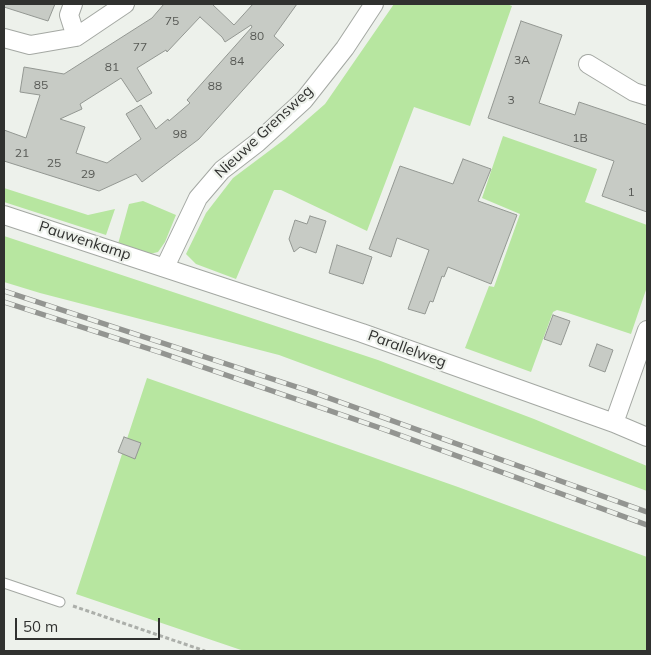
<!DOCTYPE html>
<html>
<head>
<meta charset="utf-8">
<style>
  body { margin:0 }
  #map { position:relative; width:651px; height:655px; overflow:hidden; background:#edf1eb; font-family:Mulish,sans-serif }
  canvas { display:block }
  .frame { position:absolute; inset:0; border:5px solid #30312f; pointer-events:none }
  .scale { position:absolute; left:15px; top:618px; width:145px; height:22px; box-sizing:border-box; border:2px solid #30312f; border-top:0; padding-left:6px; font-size:15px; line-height:18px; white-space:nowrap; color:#30312f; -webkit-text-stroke:4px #edf1eb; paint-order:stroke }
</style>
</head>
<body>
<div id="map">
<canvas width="651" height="655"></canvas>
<div class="frame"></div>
<div class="scale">50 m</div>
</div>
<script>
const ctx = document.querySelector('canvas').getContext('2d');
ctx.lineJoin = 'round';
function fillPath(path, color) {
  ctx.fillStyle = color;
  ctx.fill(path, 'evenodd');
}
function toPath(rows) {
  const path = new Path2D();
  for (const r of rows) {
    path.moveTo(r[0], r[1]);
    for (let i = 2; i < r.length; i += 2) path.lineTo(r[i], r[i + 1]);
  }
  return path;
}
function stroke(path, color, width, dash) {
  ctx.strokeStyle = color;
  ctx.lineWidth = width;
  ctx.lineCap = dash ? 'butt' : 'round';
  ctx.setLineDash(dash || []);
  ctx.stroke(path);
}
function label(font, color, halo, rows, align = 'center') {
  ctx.font = font + ' Mulish,sans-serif';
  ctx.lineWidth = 4.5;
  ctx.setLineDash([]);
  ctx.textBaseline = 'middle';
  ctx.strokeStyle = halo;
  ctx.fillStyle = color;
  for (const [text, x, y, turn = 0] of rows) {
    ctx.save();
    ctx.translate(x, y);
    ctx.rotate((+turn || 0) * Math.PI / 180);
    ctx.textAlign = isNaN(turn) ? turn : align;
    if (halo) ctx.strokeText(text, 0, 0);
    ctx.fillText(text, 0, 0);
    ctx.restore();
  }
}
fillPath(toPath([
  [394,4,507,4,512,6,470,126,414,107,367,231,281,190,274,190,236,279,196,264,186,254,206,213,233,178,285,139,325,104],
  [503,136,597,169,585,202,647,225,647,287,631,334,568,313,557,310,553,312,531,372,465,348,489,286,494,287,520,214,482,198],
  [4,188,88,215,115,209,106,235,4,202],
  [143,201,176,215,165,242,158,252,150,254,118,244,129,204],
  [4,236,378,360,534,419,647,466,647,491,279,355,40,293,4,282],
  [147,378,458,487,647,557,647,651,244,651,76,594]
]), '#b7e6a0');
const building = toPath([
  [5,4,55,4,48,21,4,7,5,4],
  [164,4,212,4,234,25,253,4,297,4,274,36,284,45,277,52,199,139,142,182,136,174,99,191,4,161,4,130,26,138,40,95,20,92,24,67,64,74,152,18,164,4],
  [200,17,222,37,225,42,251,25,252,27,187,100,190,103,169,121,168,119,156,129,141,105,126,114,141,139,107,163,76,153,85,127,60,119,82,109,80,104,121,78,137,102,152,93,137,68,166,50,167,52,200,17],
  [521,21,562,35,539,103,575,115,579,102,647,125,647,212,602,196,614,161,488,118,521,21],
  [463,159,491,169,478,201,517,215,491,284,448,267,444,277,442,276,433,302,430,301,425,314,408,309,429,250,397,238,391,257,369,249,400,166,453,184,463,159],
  [310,216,326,221,316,253,300,247,294,252,289,239,295,220,307,224,310,216],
  [337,245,372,257,363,284,329,273,337,245],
  [553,315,570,321,561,345,544,339,553,315],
  [597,344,613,350,605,372,589,366,597,344],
  [124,437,141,443,135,459,118,452,124,437]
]);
fillPath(building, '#c7cbc5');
stroke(building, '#939792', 1);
const service = toPath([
  [4,583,60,602]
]);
const minor = toPath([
  [73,4,69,15,76,37],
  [4,38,30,45,76,37,125,4],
  [588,64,634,92,647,96],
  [4,215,362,333,614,423,647,437],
  [165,267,198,198,222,170,257,143,304,100,345,48,374,4],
  [614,423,647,330]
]);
stroke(service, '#a4a8a3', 11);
stroke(minor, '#a4a8a3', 20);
stroke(toPath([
  [73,606,205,651]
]), '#acafaa', 3, [4, 2.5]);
stroke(service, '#fff', 9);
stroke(minor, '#fff', 18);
const rail = toPath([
  [4,291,312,392,647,512],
  [4,302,159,352,383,429,647,525]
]);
stroke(rail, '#939591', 5.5);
stroke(rail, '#edf1eb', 4, [11]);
label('12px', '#565854', null, [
  ["75",172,21],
  ["80",257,36],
  ["77",140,47],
  ["3A",522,60],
  ["84",237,61],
  ["81",112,67],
  ["85",41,85],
  ["88",215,86],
  ["3",511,100],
  ["98",180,134],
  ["1B",580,138],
  ["21",22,153],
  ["25",54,163],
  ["29",88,174],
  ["1",631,192]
]);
label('15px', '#30312f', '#edf1eb', [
  ["Nieuwe Grensweg",264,132,-43],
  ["Pauwenkamp",85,241,18],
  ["Parallelweg",407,349,20]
]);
</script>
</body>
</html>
